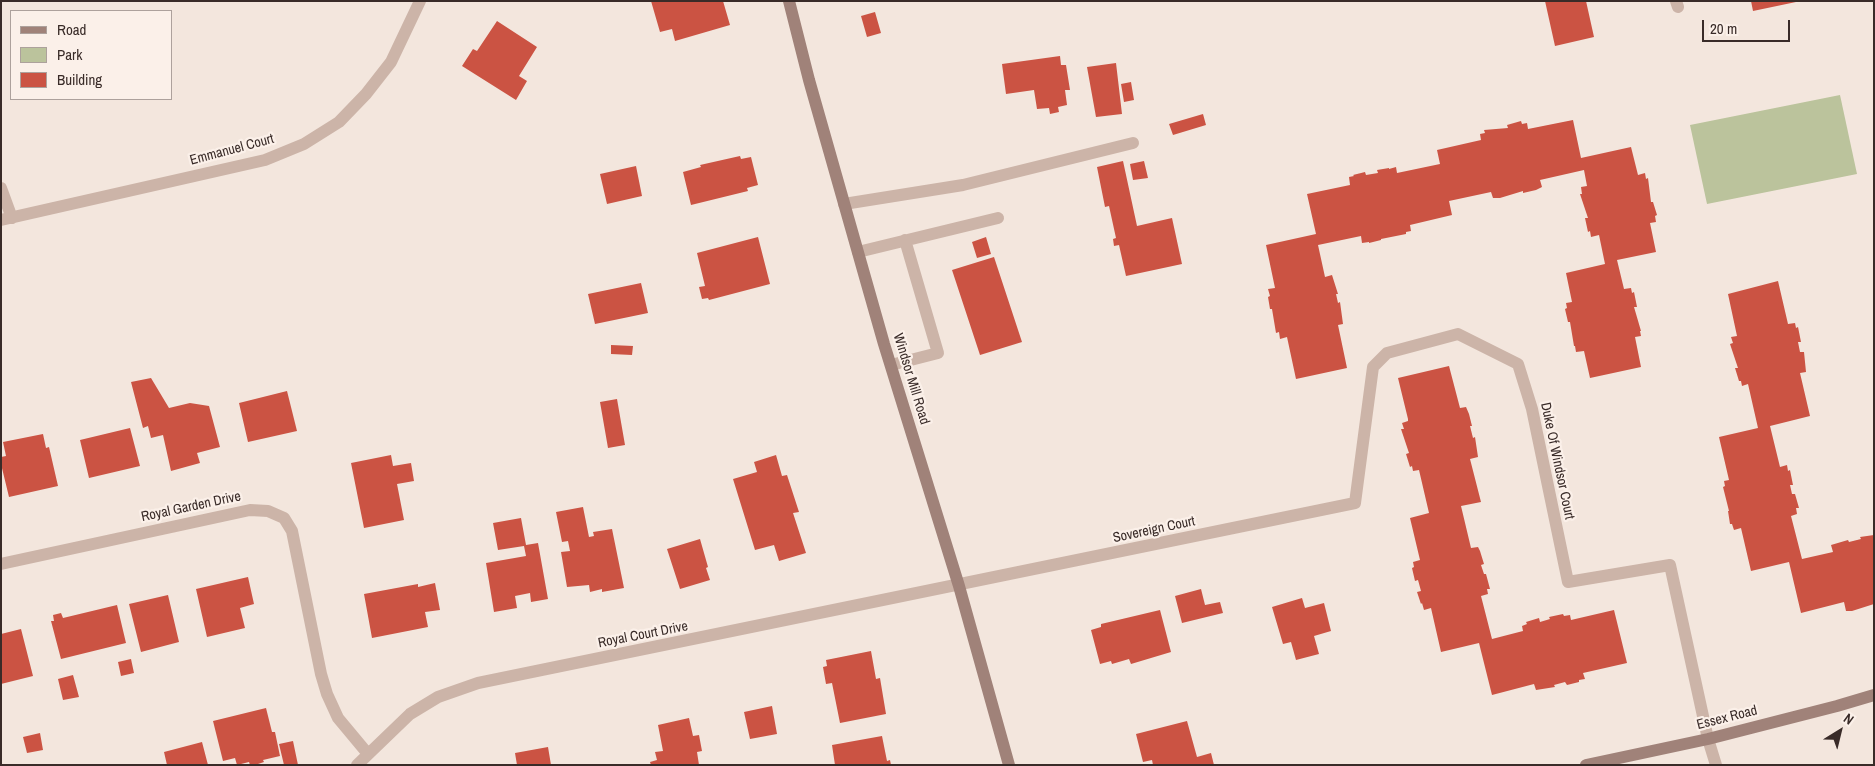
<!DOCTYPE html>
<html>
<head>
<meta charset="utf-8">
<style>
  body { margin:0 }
  #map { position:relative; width:1875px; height:766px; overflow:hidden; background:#f3e6dd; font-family:"Archivo Narrow",sans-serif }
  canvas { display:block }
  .frame { position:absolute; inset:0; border:2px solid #392b28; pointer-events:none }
  .legend { position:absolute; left:10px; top:10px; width:162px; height:90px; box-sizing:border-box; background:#fbf0e9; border:1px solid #ada19c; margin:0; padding:6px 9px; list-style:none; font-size:15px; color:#392b28 }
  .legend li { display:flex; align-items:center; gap:10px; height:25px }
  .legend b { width:25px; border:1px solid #ada19c }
  .north { position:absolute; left:1815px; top:706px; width:50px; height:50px; -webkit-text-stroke:4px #fbf0e9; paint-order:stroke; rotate:36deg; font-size:14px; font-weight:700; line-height:20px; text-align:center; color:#392b28 }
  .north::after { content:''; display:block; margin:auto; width:18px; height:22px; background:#392b28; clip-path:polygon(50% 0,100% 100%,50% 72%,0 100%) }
  .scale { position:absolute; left:1702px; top:20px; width:88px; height:22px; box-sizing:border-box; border:2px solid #392b28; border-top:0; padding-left:6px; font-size:15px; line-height:18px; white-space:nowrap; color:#392b28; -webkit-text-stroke:4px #fbf0e9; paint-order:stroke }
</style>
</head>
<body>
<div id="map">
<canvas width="1875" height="766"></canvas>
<div class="frame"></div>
<ul class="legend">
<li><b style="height:6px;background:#a08279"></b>Road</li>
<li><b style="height:14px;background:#bbc39c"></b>Park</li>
<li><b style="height:14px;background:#cb5343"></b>Building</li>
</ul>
<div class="north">N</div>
<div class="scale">20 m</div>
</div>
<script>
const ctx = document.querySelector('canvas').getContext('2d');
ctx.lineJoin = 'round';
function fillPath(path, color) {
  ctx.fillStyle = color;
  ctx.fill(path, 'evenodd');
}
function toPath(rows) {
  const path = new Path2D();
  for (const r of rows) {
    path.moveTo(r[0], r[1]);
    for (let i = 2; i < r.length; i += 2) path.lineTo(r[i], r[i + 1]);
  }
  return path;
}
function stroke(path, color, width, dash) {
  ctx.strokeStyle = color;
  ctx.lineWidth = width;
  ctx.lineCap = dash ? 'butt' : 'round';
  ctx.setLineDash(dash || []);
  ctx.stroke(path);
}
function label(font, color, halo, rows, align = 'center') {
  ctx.font = font + ' "Archivo Narrow",sans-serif';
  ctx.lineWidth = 4.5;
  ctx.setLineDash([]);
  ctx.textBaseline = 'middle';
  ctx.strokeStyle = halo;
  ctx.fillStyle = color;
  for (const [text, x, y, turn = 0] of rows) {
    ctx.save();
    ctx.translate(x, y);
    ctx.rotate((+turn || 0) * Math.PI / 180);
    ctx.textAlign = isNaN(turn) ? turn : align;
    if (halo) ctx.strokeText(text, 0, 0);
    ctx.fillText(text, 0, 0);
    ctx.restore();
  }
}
fillPath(toPath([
  [1840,95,1857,174,1707,204,1690,125]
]), '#bbc39c');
fillPath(toPath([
  [651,1,723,1,730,25,675,41,672,29,660,32],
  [1545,1,1586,1,1594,37,1555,46],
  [1751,1,1796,1,1796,2,1753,11],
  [875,12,881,33,867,37,861,16],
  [497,21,537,47,519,76,527,81,516,100,462,66,473,49,477,51],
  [1060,56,1061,65,1066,65,1070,90,1065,90,1067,105,1058,107,1059,112,1050,114,1049,108,1037,109,1034,90,1006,94,1002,64],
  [1116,63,1122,114,1096,117,1087,67],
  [1131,82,1134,100,1124,102,1121,84],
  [1203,114,1206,125,1173,135,1169,124],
  [1573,120,1581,158,1631,147,1638,175,1645,173,1646,179,1648,178,1651,202,1653,202,1657,215,1655,216,1656,222,1650,223,1656,252,1617,260,1624,289,1631,288,1632,293,1634,292,1637,307,1634,307,1641,331,1640,331,1641,336,1635,337,1641,367,1590,378,1584,351,1576,352,1575,346,1574,346,1570,322,1568,322,1565,309,1567,308,1566,303,1572,302,1566,273,1605,264,1599,235,1591,237,1590,231,1588,232,1585,218,1588,218,1580,194,1582,194,1581,187,1587,186,1584,170,1540,180,1542,187,1536,190,1523,193,1523,191,1500,198,1493,198,1491,192,1449,201,1452,215,1410,225,1411,231,1406,232,1406,234,1381,239,1381,240,1369,243,1369,242,1362,243,1361,236,1318,245,1325,277,1332,275,1338,294,1336,294,1338,303,1340,302,1343,324,1338,325,1347,368,1296,379,1287,337,1280,339,1279,332,1276,333,1272,309,1270,309,1268,297,1270,296,1268,289,1275,288,1266,245,1316,234,1307,194,1350,185,1349,177,1354,176,1353,175,1365,172,1366,175,1378,173,1377,170,1389,168,1389,169,1396,167,1397,173,1440,164,1437,150,1481,140,1480,134,1485,133,1484,130,1508,128,1507,125,1521,121,1522,124,1527,123,1528,129],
  [740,156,741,159,751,157,758,185,747,188,748,191,691,205,683,172,701,167,700,165],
  [1123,161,1137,226,1172,218,1182,264,1126,276,1119,245,1114,246,1113,239,1116,238,1109,206,1105,207,1097,167],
  [1144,161,1148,178,1133,180,1130,164],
  [636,166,642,196,607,204,600,174],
  [758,237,770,284,709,300,708,298,702,299,699,287,705,286,697,253],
  [986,237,991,254,977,258,972,242],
  [994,257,1022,342,980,355,952,270],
  [1778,281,1788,324,1795,323,1796,328,1798,327,1801,342,1798,342,1800,352,1804,352,1806,372,1800,373,1810,416,1770,426,1780,467,1787,465,1788,471,1790,470,1793,485,1790,485,1792,494,1795,494,1799,508,1796,508,1797,514,1791,516,1802,559,1833,552,1831,545,1848,540,1849,542,1861,539,1860,537,1874,535,1874,604,1852,611,1846,611,1844,602,1801,613,1789,562,1751,571,1741,528,1734,530,1732,524,1730,524,1728,511,1729,511,1723,487,1725,486,1724,481,1729,480,1719,437,1758,428,1748,384,1742,386,1741,381,1739,381,1735,368,1738,368,1730,344,1733,343,1731,337,1737,336,1728,294],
  [641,283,648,313,595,324,588,294],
  [611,345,633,346,632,355,611,354],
  [1449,366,1460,408,1466,407,1469,414,1472,426,1470,426,1473,438,1475,437,1478,457,1470,459,1481,502,1461,506,1471,548,1478,547,1480,551,1484,564,1481,565,1484,574,1486,574,1490,589,1487,589,1488,594,1481,596,1492,639,1523,631,1522,626,1527,624,1526,622,1539,618,1540,622,1550,619,1549,617,1563,614,1564,616,1570,615,1571,620,1614,610,1627,663,1583,673,1585,679,1579,680,1579,682,1567,685,1565,682,1554,685,1555,687,1536,690,1534,684,1492,695,1479,643,1441,652,1431,608,1424,610,1422,603,1421,604,1417,592,1421,591,1418,580,1415,581,1412,568,1414,567,1413,562,1420,560,1410,518,1429,513,1419,470,1413,471,1412,466,1410,467,1406,454,1409,453,1401,429,1404,429,1402,423,1408,421,1408,419,1398,378],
  [151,378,169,408,190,403,209,406,220,447,197,453,200,463,171,471,163,435,151,438,148,426,143,428,131,382],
  [287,391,297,431,248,442,239,403],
  [617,399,625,445,608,448,600,402],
  [130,428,140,466,89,478,80,440],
  [43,434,46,448,49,447,58,486,9,497,1,464,1,457,6,456,3,442],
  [391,455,393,466,411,463,414,481,397,484,404,520,364,528,351,463],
  [776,455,782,476,787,475,799,512,793,513,806,553,779,561,774,545,755,550,733,479,757,472,754,462],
  [583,507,589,537,594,536,593,532,612,529,624,588,602,592,602,589,590,592,589,585,567,587,561,552,570,551,568,541,562,542,556,512],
  [521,518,526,545,538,543,548,599,531,602,530,593,515,596,517,608,494,612,486,563,526,556,524,546,498,550,493,523],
  [700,539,708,567,706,568,710,580,680,589,667,549],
  [248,577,254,604,240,608,245,628,207,637,196,589],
  [435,583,440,610,425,612,428,627,372,638,364,594,418,584,418,587],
  [1201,589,1205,605,1220,602,1223,613,1182,623,1175,596],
  [168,595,179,642,141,652,129,604],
  [1302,598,1305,608,1324,603,1331,631,1314,636,1319,654,1296,660,1291,642,1283,644,1272,607],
  [117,605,126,643,61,659,51,621,54,621,53,615,61,613,63,618],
  [1160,610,1171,652,1131,664,1129,659,1112,664,1111,661,1100,664,1091,630,1101,627,1101,624],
  [21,629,33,676,1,684,1,634],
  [871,651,876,679,880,678,886,714,840,723,832,683,826,684,823,667,827,666,826,660],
  [131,659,134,673,121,676,118,662],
  [73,675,79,697,63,700,58,679],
  [772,706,777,734,750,739,744,712],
  [266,708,272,732,275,732,280,756,263,760,264,762,255,765,250,765,249,762,237,765,235,758,223,761,213,721],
  [689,718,693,736,699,735,702,751,697,752,699,765,651,765,650,762,657,760,655,752,663,751,658,725],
  [1187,721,1197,757,1211,753,1214,765,1153,765,1152,760,1143,762,1136,734],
  [40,733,43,750,27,753,23,737],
  [882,736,887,761,890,760,891,765,835,765,832,745],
  [293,741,298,765,284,765,279,744],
  [202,742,208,765,167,765,164,752],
  [548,747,551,765,517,765,515,753]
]), '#cb5343');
stroke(toPath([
  [844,204,963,185,1133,143],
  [858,252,998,218],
  [891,365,938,353,905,240]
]), '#ccb4a8', 12);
stroke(toPath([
  [1676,1,1678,7],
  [1,188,12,218],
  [1,220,265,160,304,144,339,122,366,94,391,62,420,1],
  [1,564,250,510,268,511,284,518,292,531,321,674,327,694,338,718,368,754],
  [357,765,410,714,438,697,478,683,1355,503,1373,367,1387,353,1458,334,1518,364,1532,409,1568,582,1670,565,1708,739,1716,765]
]), '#ccb4a8', 12);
stroke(toPath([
  [789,1,809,80,884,344,959,586,1009,765],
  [1586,765,1708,739,1837,706,1874,695]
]), '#a08279', 12);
label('14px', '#392b28', '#fbf0e9', [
  ["Emmanuel Court",232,150,-15],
  ["Windsor Mill Road",911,379,73],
  ["Duke Of Windsor Court",1557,461,78],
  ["Royal Garden Drive",191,507,-12],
  ["Sovereign Court",1154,530,-12],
  ["Royal Court Drive",643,635,-11],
  ["Essex Road",1727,718,-14]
]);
</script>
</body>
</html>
